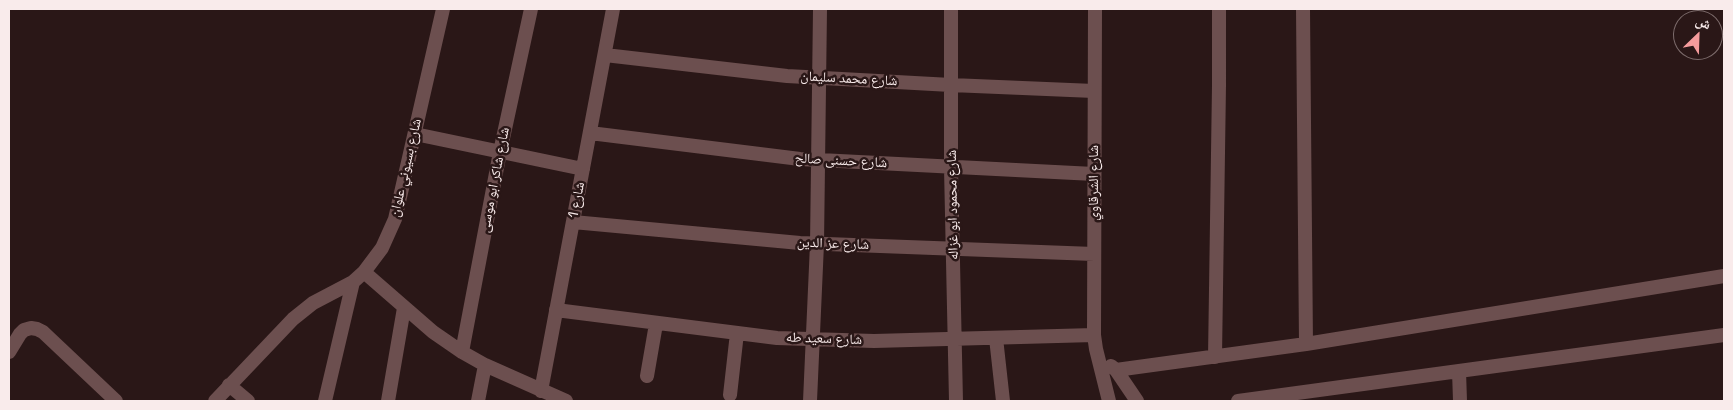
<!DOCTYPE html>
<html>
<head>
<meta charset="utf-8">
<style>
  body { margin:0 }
  #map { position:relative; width:1733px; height:410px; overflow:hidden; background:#2a1717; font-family:"Space Grotesk","Noto Naskh Arabic",sans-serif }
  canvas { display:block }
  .frame { position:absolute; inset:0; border:10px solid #f9ebeb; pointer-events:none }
  .north { position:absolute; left:1673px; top:10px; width:50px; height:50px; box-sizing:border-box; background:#2a1717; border:1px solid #7d6c6c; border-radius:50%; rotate:24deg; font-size:14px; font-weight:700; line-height:20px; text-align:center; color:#f9ebeb }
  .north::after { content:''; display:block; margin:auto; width:18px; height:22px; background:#f59b9c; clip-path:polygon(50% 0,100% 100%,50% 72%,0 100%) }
</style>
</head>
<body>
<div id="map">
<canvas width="1733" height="410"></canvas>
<div class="frame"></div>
<div class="north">ش</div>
</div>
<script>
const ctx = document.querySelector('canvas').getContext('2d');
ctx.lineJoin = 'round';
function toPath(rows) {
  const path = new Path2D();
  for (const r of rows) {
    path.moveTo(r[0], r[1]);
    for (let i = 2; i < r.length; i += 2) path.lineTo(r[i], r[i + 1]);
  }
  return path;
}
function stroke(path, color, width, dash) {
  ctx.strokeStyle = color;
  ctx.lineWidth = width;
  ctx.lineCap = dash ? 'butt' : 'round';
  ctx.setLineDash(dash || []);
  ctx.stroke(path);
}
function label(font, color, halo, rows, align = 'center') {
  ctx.font = font + ' "Space Grotesk","Noto Naskh Arabic",sans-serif';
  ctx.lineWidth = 5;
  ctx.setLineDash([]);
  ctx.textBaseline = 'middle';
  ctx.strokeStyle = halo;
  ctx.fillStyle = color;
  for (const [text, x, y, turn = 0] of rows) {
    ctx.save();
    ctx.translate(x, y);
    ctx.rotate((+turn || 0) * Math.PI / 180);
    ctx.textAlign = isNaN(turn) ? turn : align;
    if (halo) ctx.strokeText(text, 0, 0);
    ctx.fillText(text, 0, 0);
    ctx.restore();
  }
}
stroke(toPath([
  [951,9,951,168,956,401],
  [1095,9,1094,335,1096,349,1109,401],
  [1303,9,1306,344],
  [605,55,787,76,951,85,1094,91],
  [590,133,800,159,1094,174],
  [415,134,583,169],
  [573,222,800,243,1094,254],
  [364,272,433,332,462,352,485,365,566,401],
  [556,310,777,338,874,341,1094,335],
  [996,338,1003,401],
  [9,352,20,334,24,330,31,328,37,329,43,332,116,401],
  [462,352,500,152,531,9],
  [1215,357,1219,85,1219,9],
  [1111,366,1116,370,1137,401],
  [1116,370,1306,344,1724,276],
  [1459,371,1460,401],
  [647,376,656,324],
  [229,385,248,401],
  [541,391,613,9],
  [730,395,737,333],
  [215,401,293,319,313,303,353,282,364,272,382,248,395,219,443,9],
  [325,401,353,282],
  [388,401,404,308],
  [478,401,485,365],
  [810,401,817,244,820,9],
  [1238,401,1724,335]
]), '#6c4f4f', 14);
label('14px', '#f9ebeb', '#2a1717', [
  ["شارع محمد سليمان",849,79,3],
  ["شارع حسنى صالح",841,161,3],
  ["شارع بسيوني علوان",406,168,-77],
  ["شارع شاكر ابو موسى",495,180,-79],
  ["شارع الشرقاوي",1094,183,-90],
  ["شارع 1",577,200,-79],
  ["شارع محمود ابو غزاله",953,205,-91],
  ["شارع عز الدين",833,244,2],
  ["شارع سعيد طه",824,339,2]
]);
</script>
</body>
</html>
